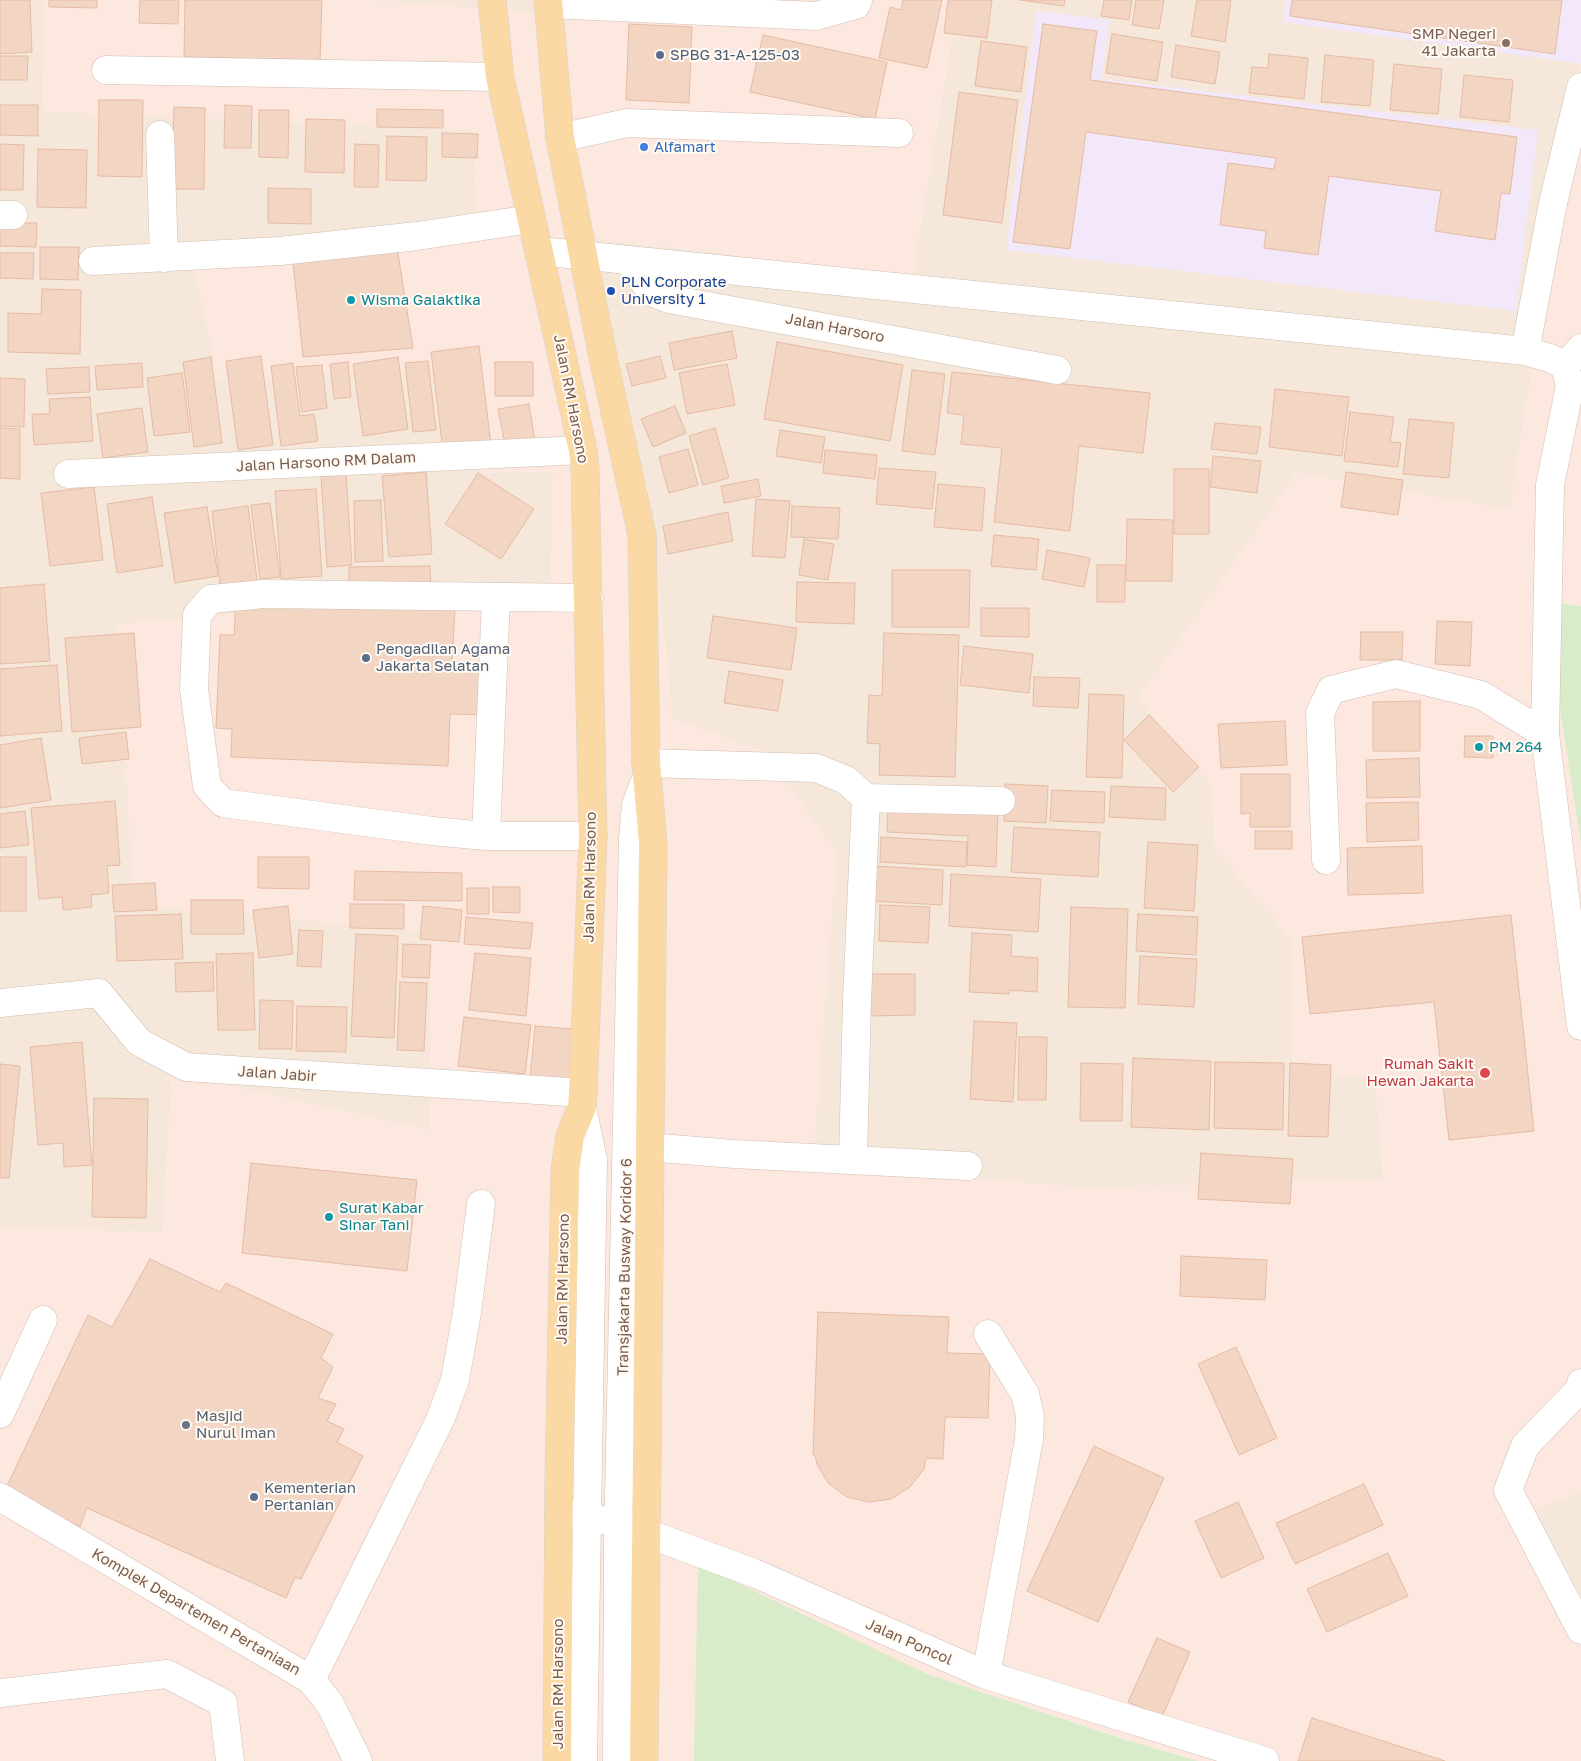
<!DOCTYPE html>
<html>
<head>
<meta charset="utf-8">
<style>
  body { margin:0 }
  canvas { display:block; background:#fdf6ec }
</style>
</head>
<body>
<canvas width="1581" height="1761"></canvas>
<script>
const ctx = document.querySelector('canvas').getContext('2d');
ctx.lineJoin = 'round';
function fillPath(path, color) {
  ctx.fillStyle = color;
  ctx.fill(path, 'evenodd');
}
function toPath(rows) {
  const path = new Path2D();
  for (const r of rows) {
    path.moveTo(r[0], r[1]);
    for (let i = 2; i < r.length; i += 2) path.lineTo(r[i], r[i + 1]);
  }
  return path;
}
function stroke(path, color, width, dash) {
  ctx.strokeStyle = color;
  ctx.lineWidth = width;
  ctx.lineCap = dash ? 'butt' : 'round';
  ctx.setLineDash(dash || []);
  ctx.stroke(path);
}
function label(font, color, halo, rows, align = 'center') {
  ctx.font = font + ' "Golos Text",sans-serif';
  ctx.lineWidth = 4;
  ctx.setLineDash([]);
  ctx.textBaseline = 'middle';
  ctx.strokeStyle = halo;
  ctx.fillStyle = color;
  for (const [text, x, y, turn = 0] of rows) {
    ctx.save();
    ctx.translate(x, y);
    ctx.rotate((+turn || 0) * Math.PI / 180);
    ctx.textAlign = isNaN(turn) ? turn : align;
    if (halo) ctx.strokeText(text, 0, 0);
    ctx.fillText(text, 0, 0);
    ctx.restore();
  }
}
fillPath(toPath([
  [0,0,45,0,43,111,472,130,478,215,468,368,553,472,551,593,430,932,430,1131,172,1073,163,1232,0,1229],
  [363,0,546,0,547,13],
  [958,0,1581,0,1581,57,1510,510,1297,473,1140,696,1213,787,1215,848,1292,940,1293,1069,1375,1077,1384,1180,1082,1188,813,1164,764,752,672,719,650,498,608,350,589,238,912,275],
  [1581,1490,1581,1598,1533,1511]
]), '#f5e8da');
fillPath(toPath([
  [45,0,363,0,547,13,546,0,958,0,912,276,589,238,608,350,650,498,672,719,764,752,837,852,813,1163,1082,1188,1384,1180,1375,1078,1293,1069,1292,940,1215,848,1213,787,1139,697,1297,473,1510,509,1581,57,1581,606,1548,601,1557,690,1581,844,1581,1490,1534,1512,1581,1598,1581,1761,0,1761,0,1229,163,1232,172,1073,430,1131,430,932,133,905,118,624,439,595,551,592,553,472,478,473,468,368,218,380,192,255,478,215,472,130,43,111]
]), '#fde8e0');
fillPath(toPath([
  [1286,0,1581,0,1581,64,1283,22],
  [1036,11,1109,20,1102,79,1538,130,1516,311,1006,250]
]), '#f3e8fa');
fillPath(toPath([
  [1548,601,1581,606,1581,844,1557,690],
  [698,1564,927,1674,1129,1741,1198,1761,694,1761]
]), '#d8ecc9');
const building = toPath([
  [0,0,30,0,32,52,0,54,0,0],
  [49,0,97,0,97,8,49,7,49,0],
  [140,0,179,0,178,24,139,23,140,0],
  [185,0,322,0,320,60,184,57,185,0],
  [903,0,942,0,927,68,879,58,890,7,901,10,903,0],
  [948,0,992,0,987,38,944,33,948,0],
  [1020,0,1065,0,1064,6,1020,0],
  [1104,0,1132,0,1129,20,1101,16,1104,0],
  [1136,0,1164,0,1159,29,1132,25,1136,0],
  [1197,0,1231,0,1225,42,1191,36,1197,0],
  [1292,0,1562,0,1555,54,1290,16,1292,0],
  [629,24,692,27,689,103,626,100,629,24],
  [1043,24,1097,31,1090,80,1517,137,1510,194,1501,193,1495,240,1435,231,1441,191,1329,176,1318,255,1264,248,1266,231,1220,225,1228,163,1274,169,1276,158,1086,132,1070,249,1013,242,1043,24],
  [1112,34,1163,42,1157,81,1106,73,1112,34],
  [763,35,887,62,875,119,750,92,763,35],
  [981,41,1027,47,1021,92,975,86,981,41],
  [1176,45,1220,52,1215,84,1171,77,1176,45],
  [1269,54,1308,58,1304,99,1249,93,1252,67,1268,68,1269,54],
  [1325,55,1374,60,1370,106,1321,102,1325,55],
  [0,56,28,56,27,80,0,80,0,56],
  [1394,64,1442,69,1438,114,1390,110,1394,64],
  [1464,75,1513,80,1509,122,1460,117,1464,75],
  [959,92,1018,100,1002,223,943,215,959,92],
  [99,100,143,100,142,177,98,176,99,100],
  [0,105,38,105,38,136,0,135,0,105],
  [225,105,252,106,251,148,224,148,225,105],
  [174,107,205,108,204,189,172,189,174,107],
  [377,109,443,110,443,128,377,127,377,109],
  [259,110,289,110,288,158,259,157,259,110],
  [306,119,345,120,344,173,305,172,306,119],
  [442,133,478,134,477,158,442,157,442,133],
  [387,136,427,137,426,181,386,180,387,136],
  [0,144,24,145,23,190,0,190,0,144],
  [355,144,379,145,378,187,354,187,355,144],
  [38,149,87,150,86,208,37,207,38,149],
  [268,188,311,189,311,224,268,223,268,188],
  [0,223,37,223,36,247,0,246,0,223],
  [396,241,413,348,303,357,292,252,396,241],
  [40,247,79,247,78,280,40,279,40,247],
  [0,253,34,253,33,279,0,278,0,253],
  [42,289,81,290,80,354,8,352,8,313,41,314,42,289],
  [732,331,737,358,674,370,669,343,732,331],
  [777,342,903,365,890,441,764,419,777,342],
  [479,346,491,445,443,451,431,352,479,346],
  [261,356,273,445,238,450,226,361,261,356],
  [660,356,666,378,632,386,626,364,660,356],
  [211,357,222,443,194,447,183,362,211,357],
  [398,357,408,429,363,436,353,364,398,357],
  [428,361,436,430,413,432,405,363,428,361],
  [348,362,351,397,334,399,330,364,348,362],
  [495,362,533,362,533,396,495,396,495,362],
  [142,363,143,387,97,390,95,366,142,363],
  [293,363,300,416,314,414,318,441,281,446,271,366,293,363],
  [727,364,735,405,687,414,679,373,727,364],
  [322,365,327,408,302,412,296,367,322,365],
  [89,367,90,392,48,394,46,369,89,367],
  [912,370,945,374,935,455,902,451,912,370],
  [952,372,1150,393,1143,453,1079,446,1070,531,994,522,1002,448,961,444,964,415,947,413,952,372],
  [182,373,190,432,154,436,147,378,182,373],
  [0,378,25,379,24,427,0,426,0,378],
  [1275,389,1349,397,1342,456,1269,447,1275,389],
  [90,397,93,441,34,445,32,414,50,414,49,399,90,397],
  [529,404,535,441,505,445,498,409,529,404],
  [675,406,686,433,653,447,641,419,675,406],
  [142,408,148,452,103,458,97,414,142,408],
  [1350,412,1394,417,1390,442,1401,443,1398,467,1344,461,1350,412],
  [1409,419,1454,423,1449,478,1403,474,1409,419],
  [1215,423,1261,427,1257,454,1211,449,1215,423],
  [0,428,20,429,20,479,0,478,0,428],
  [715,428,729,478,703,485,689,436,715,428],
  [780,430,825,437,821,463,776,456,780,430],
  [688,449,698,485,669,493,659,457,688,449],
  [825,450,877,455,875,479,823,473,825,450],
  [1213,456,1261,461,1257,493,1210,487,1213,456],
  [879,468,936,472,932,509,876,504,879,468],
  [1174,469,1209,469,1209,534,1174,534,1174,469],
  [426,472,432,554,389,557,382,476,426,472],
  [1346,472,1403,480,1398,515,1341,507,1346,472],
  [478,473,534,509,501,559,445,524,478,473],
  [346,474,352,565,327,567,321,476,346,474],
  [758,479,761,496,724,503,721,486,758,479],
  [938,484,985,488,982,531,934,527,938,484],
  [94,487,103,560,50,566,41,493,94,487],
  [316,489,322,576,281,579,275,491,316,489],
  [152,497,163,566,117,573,107,504,152,497],
  [756,499,790,501,785,558,752,556,756,499],
  [381,500,383,561,355,562,354,501,381,500],
  [270,503,280,577,260,579,251,505,270,503],
  [248,506,257,580,220,585,212,511,248,506],
  [792,506,840,508,838,539,791,537,792,506],
  [207,507,218,576,175,583,164,513,207,507],
  [728,512,733,541,668,554,663,526,728,512],
  [1127,519,1173,520,1172,581,1126,581,1127,519],
  [994,535,1039,539,1036,570,991,566,994,535],
  [804,539,834,544,828,580,799,575,804,539],
  [1047,550,1090,558,1084,587,1042,579,1047,550],
  [1097,565,1125,565,1125,602,1097,602,1097,565],
  [430,566,431,587,349,589,349,567,430,566],
  [892,570,970,570,969,627,892,627,892,570],
  [797,582,855,583,854,624,796,622,797,582],
  [44,584,50,661,0,664,0,588,44,584],
  [236,600,455,609,452,662,487,664,485,715,450,714,448,766,231,757,232,729,216,728,220,635,234,635,236,600],
  [981,608,1029,608,1029,637,981,636,981,608],
  [713,616,797,628,791,670,707,658,713,616],
  [1437,621,1472,622,1470,666,1435,664,1437,621],
  [1361,632,1403,632,1402,660,1360,660,1361,632],
  [134,633,141,727,72,732,65,638,134,633],
  [884,633,959,635,955,777,879,775,880,744,867,743,869,695,882,696,884,633],
  [964,646,1033,654,1029,693,960,685,964,646],
  [57,665,62,731,0,736,0,669,57,665],
  [729,671,783,680,778,711,724,703,729,671],
  [1034,677,1080,678,1078,708,1033,706,1034,677],
  [1089,694,1124,695,1122,778,1086,777,1089,694],
  [1420,701,1420,751,1373,751,1373,702,1420,701],
  [1149,715,1199,767,1173,792,1124,740,1149,715],
  [1285,721,1287,765,1221,768,1218,724,1285,721],
  [126,732,129,759,82,764,79,738,126,732],
  [1465,736,1493,736,1493,758,1464,757,1465,736],
  [41,738,51,800,0,808,0,745,41,738],
  [1419,758,1420,797,1367,798,1366,760,1419,758],
  [1241,774,1290,774,1290,827,1250,827,1250,813,1241,814,1241,774],
  [1005,784,1048,786,1046,823,1004,821,1005,784],
  [1111,786,1166,788,1165,820,1109,817,1111,786],
  [1052,790,1105,792,1104,823,1050,821,1052,790],
  [115,801,120,865,107,866,109,893,91,895,92,907,63,910,62,897,39,899,31,808,115,801],
  [1418,802,1419,840,1367,842,1366,803,1418,802],
  [888,803,998,807,996,867,967,865,968,836,887,832,888,803],
  [25,811,29,845,0,848,0,814,25,811],
  [1014,827,1100,832,1098,877,1011,872,1014,827],
  [1255,831,1292,831,1292,849,1255,849,1255,831],
  [881,837,967,842,966,867,880,862,881,837],
  [1148,842,1198,845,1194,911,1144,908,1148,842],
  [1422,846,1423,893,1348,895,1347,848,1422,846],
  [0,857,26,857,26,911,0,911,0,857],
  [258,857,309,857,309,889,258,888,258,857],
  [874,866,943,870,942,905,872,901,874,866],
  [355,871,462,873,462,901,354,900,355,871],
  [951,874,1041,879,1038,932,949,926,951,874],
  [155,883,157,910,114,912,112,885,155,883],
  [493,887,520,887,520,913,493,912,493,887],
  [467,888,489,888,489,914,467,914,467,888],
  [191,900,243,900,244,934,191,934,191,900],
  [350,904,404,904,404,929,350,928,350,904],
  [880,905,930,907,928,943,879,941,880,905],
  [288,906,293,954,259,958,253,910,288,906],
  [423,906,462,910,459,942,420,939,423,906],
  [1071,907,1128,909,1125,1008,1068,1007,1071,907],
  [181,914,183,959,117,961,115,916,181,914],
  [1138,914,1198,917,1196,955,1136,951,1138,914],
  [1511,915,1534,1131,1449,1140,1434,1002,1310,1014,1302,937,1511,915],
  [466,917,533,923,530,949,464,944,466,917],
  [299,930,323,931,321,967,297,966,299,930],
  [972,933,1012,935,1011,956,1038,958,1037,992,1009,990,1009,994,969,992,972,933],
  [356,934,398,936,394,1038,351,1036,356,934],
  [403,944,431,945,429,978,402,977,403,944],
  [253,953,255,1030,218,1030,216,954,253,953],
  [475,953,531,958,526,1016,469,1010,475,953],
  [1140,956,1197,959,1194,1007,1138,1004,1140,956],
  [213,962,214,991,176,992,175,963,213,962],
  [869,974,915,974,915,1015,870,1016,869,974],
  [400,982,427,983,424,1051,397,1050,400,982],
  [260,1000,293,1001,292,1049,259,1049,260,1000],
  [297,1006,347,1007,346,1052,296,1051,297,1006],
  [464,1017,531,1025,525,1074,458,1066,464,1017],
  [974,1021,1017,1023,1013,1102,970,1099,974,1021],
  [535,1026,574,1029,570,1082,530,1079,535,1026],
  [1019,1037,1047,1037,1046,1100,1018,1100,1019,1037],
  [82,1042,92,1165,64,1167,63,1143,38,1145,30,1047,82,1042],
  [1133,1058,1211,1061,1209,1130,1131,1127,1133,1058],
  [1215,1062,1284,1063,1283,1130,1214,1128,1215,1062],
  [1081,1063,1123,1064,1122,1121,1080,1121,1081,1063],
  [1290,1063,1331,1065,1328,1137,1288,1136,1290,1063],
  [0,1064,20,1066,9,1178,0,1178,0,1064],
  [94,1098,148,1099,146,1218,92,1217,94,1098],
  [1201,1153,1293,1159,1290,1204,1198,1199,1201,1153],
  [251,1163,417,1180,407,1271,242,1253,251,1163],
  [1181,1256,1267,1260,1265,1300,1180,1296,1181,1256],
  [150,1259,220,1292,226,1283,333,1334,321,1358,333,1367,318,1398,336,1404,327,1421,344,1429,337,1442,363,1456,301,1579,295,1577,286,1598,87,1508,80,1527,5,1490,88,1315,112,1327,150,1259],
  [818,1312,949,1317,947,1353,990,1354,988,1418,945,1417,943,1459,926,1458,924,1469,910,1487,891,1499,869,1502,847,1497,828,1483,817,1464,815,1455,813,1455,818,1312],
  [1236,1347,1277,1438,1239,1455,1198,1364,1236,1347],
  [1094,1446,1164,1478,1098,1622,1027,1591,1094,1446],
  [1364,1484,1383,1525,1295,1564,1276,1523,1364,1484],
  [1238,1502,1264,1558,1221,1578,1195,1521,1238,1502],
  [1388,1553,1408,1596,1327,1632,1307,1589,1388,1553],
  [1157,1638,1190,1652,1162,1717,1128,1702,1157,1638],
  [1312,1718,1445,1761,1298,1761,1312,1718]
]);
fillPath(building, '#f3d5c3');
stroke(building, '#e6bba3', 1);
const minor = toPath([
  [549,4,816,16,856,5,858,0],
  [106,70,500,77],
  [160,135,164,258],
  [560,138,627,123,899,133],
  [0,215,13,215],
  [540,251,1525,351,1550,358,1565,366,1570,386,1550,485,1545,734,1581,1026],
  [93,261,280,251,417,236,531,219],
  [629,261,651,292,669,299,1057,370],
  [1525,351,1553,203,1581,87],
  [1565,366,1581,348],
  [68,474,583,450],
  [589,598,264,594,211,599,197,615,194,689,207,786,223,803,432,831,486,836,593,836],
  [646,763,816,768,846,780,866,798,857,1000,853,1160],
  [866,798,1001,801],
  [486,836,496,598],
  [1326,860,1320,713,1331,690,1396,674,1481,695,1545,734],
  [0,1003,99,993,139,1042,186,1067,583,1093],
  [582,1107,593,1160,583,1761],
  [648,1147,734,1154,968,1166],
  [1581,1383,1579,1390,1525,1446,1508,1490,1581,1630],
  [0,1414,43,1320],
  [0,1497,311,1680,330,1704,358,1761],
  [559,1513,619,1523,754,1573,986,1675,1265,1761],
  [986,1675,1029,1439,1030,1416,1025,1394,988,1334],
  [311,1680,440,1420,455,1380,467,1312,481,1204],
  [0,1693,167,1674,223,1703,230,1761],
  [617,1761,618,1543,633,839,636,805,647,776]
]);
const major = toPath([
  [492,0,500,77,583,450,585,469,593,836,583,1093,582,1107,570,1136,565,1171,559,1482,557,1761],
  [548,0,560,138,604,362,642,535,646,763,653,843,644,1761]
]);
stroke(minor, '#d1beb0', 29);
stroke(major, '#dad1cd', 29);
stroke(minor, '#fff', 28);
stroke(major, '#fbd9a5', 28);
for (const [x, y, r, color] of [
  [1506,43,5,"#8d6e63"],
  [660,55,5,"#5c6f8a"],
  [644,147,5,"#3f7fe0"],
  [611,291,5,"#1a4fb4"],
  [351,300,5,"#0f9aa8"],
  [366,658,5,"#5c6f8a"],
  [1479,747,5,"#0f9aa8"],
  [1485,1073,6,"#e0444e"],
  [329,1217,5,"#0f9aa8"],
  [186,1425,5,"#6b7280"],
  [254,1497,5,"#5c6f8a"]
]) {
  const dot = new Path2D();
  dot.arc(x, y, r, 0, 2 * Math.PI);
  ctx.fillStyle = color;
  ctx.fill(dot);
  stroke(dot, '#fffaf3', 2);
}
label('15px', '#785e54', '#fffaf3', [
  ["SMP Negeri",1496,34],
  ["41 Jakarta",1496,51]
], 'right');
label('15px', '#4e5e75', '#fffaf3', [
  ["SPBG 31-A-125-03",670,55],
  ["Pengadilan Agama",376,649],
  ["Jakarta Selatan",376,666],
  ["Kementerian",264,1488],
  ["Pertanian",264,1505]
], 'left');
label('15px', '#366cbe', '#fffaf3', [
  ["Alfamart",654,147]
], 'left');
label('15px', '#164399', '#fffaf3', [
  ["PLN Corporate",621,282],
  ["University 1",621,299]
], 'left');
label('15px', '#0d838f', '#fffaf3', [
  ["Wisma Galaktika",361,300],
  ["PM 264",1489,747],
  ["Surat Kabar",339,1208],
  ["Sinar Tani",339,1225]
], 'left');
label('15px', '#7a5c4d', '#fffaf3', [
  ["Jalan Harsoro",835,328,11],
  ["Jalan RM Harsono",571,399,79],
  ["Jalan Harsono RM Dalam",326,462,-3],
  ["Jalan RM Harsono",590,877,-89],
  ["Jalan Jabir",277,1074,4],
  ["Transjakarta Busway Koridor 6",625,1267,-89],
  ["Jalan RM Harsono",563,1279,-89],
  ["Komplek Departemen Pertaniaan",196,1612,30],
  ["Jalan Poncol",909,1642,24],
  ["Jalan RM Harsono",558,1684,-90]
]);
label('15px', '#be3a42', '#fffaf3', [
  ["Rumah Sakit",1474,1064],
  ["Hewan Jakarta",1474,1081]
], 'right');
label('15px', '#5b616d', '#fffaf3', [
  ["Masjid",196,1416],
  ["Nurul Iman",196,1433]
], 'left');
</script>
</body>
</html>
